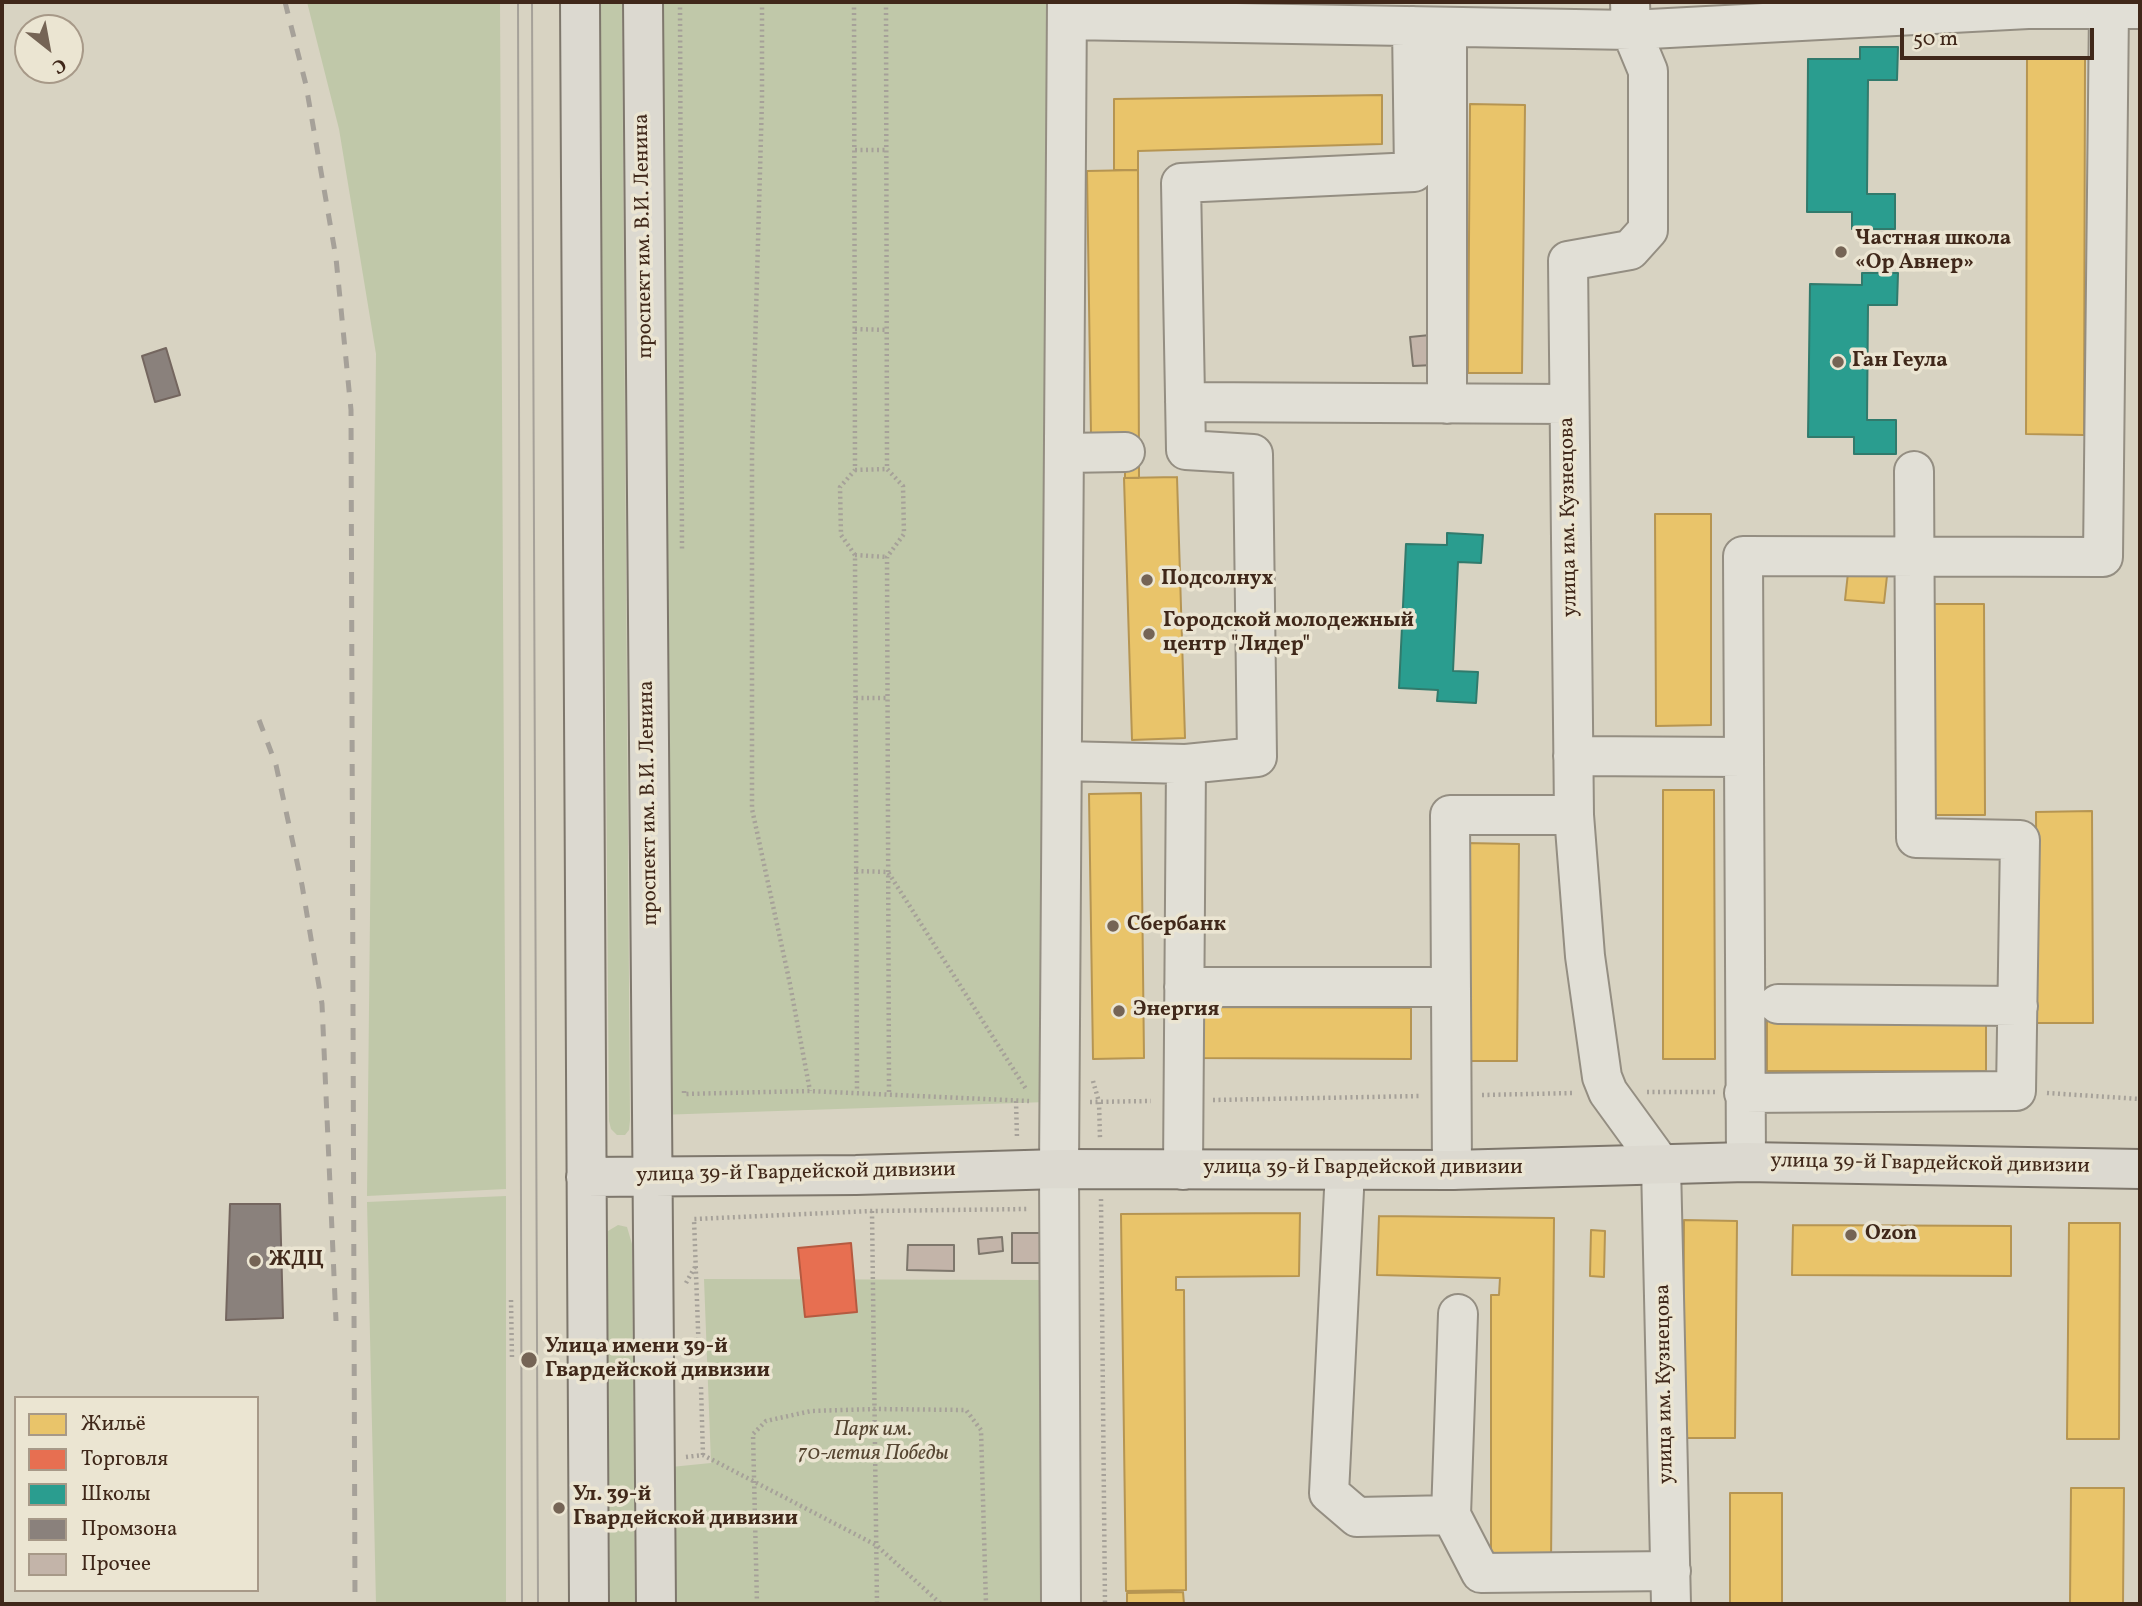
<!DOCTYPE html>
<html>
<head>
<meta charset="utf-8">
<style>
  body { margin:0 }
  #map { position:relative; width:2142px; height:1606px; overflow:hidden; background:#d8d3c2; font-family:Vollkorn,serif }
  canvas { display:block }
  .frame { position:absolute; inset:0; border:4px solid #40281a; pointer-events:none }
  .legend { position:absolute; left:14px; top:1396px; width:245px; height:196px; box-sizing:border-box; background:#ebe5d2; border:2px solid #a79988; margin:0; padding:9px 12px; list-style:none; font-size:21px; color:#40281a }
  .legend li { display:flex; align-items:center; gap:14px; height:35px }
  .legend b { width:35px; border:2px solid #a79988 }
  .north { position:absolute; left:14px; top:14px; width:70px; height:70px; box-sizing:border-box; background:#ebe5d2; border:2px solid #a79988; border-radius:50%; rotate:149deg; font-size:19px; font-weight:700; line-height:28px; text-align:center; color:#40281a }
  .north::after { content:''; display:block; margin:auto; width:24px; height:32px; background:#756455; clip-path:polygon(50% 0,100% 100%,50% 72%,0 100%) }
  .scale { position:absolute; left:1900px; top:28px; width:194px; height:32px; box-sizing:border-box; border:4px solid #40281a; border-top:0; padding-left:9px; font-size:21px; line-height:24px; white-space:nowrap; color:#40281a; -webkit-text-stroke:5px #ebe5d2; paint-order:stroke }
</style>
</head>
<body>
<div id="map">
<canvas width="2142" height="1606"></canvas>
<div class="frame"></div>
<ul class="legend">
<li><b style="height:19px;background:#e9c46a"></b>Жильё</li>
<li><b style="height:19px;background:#e76f51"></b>Торговля</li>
<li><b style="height:19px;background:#2a9d8f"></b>Школы</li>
<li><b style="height:19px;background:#8a817c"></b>Промзона</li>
<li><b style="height:19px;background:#c3b4a9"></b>Прочее</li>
</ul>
<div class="north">С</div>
<div class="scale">50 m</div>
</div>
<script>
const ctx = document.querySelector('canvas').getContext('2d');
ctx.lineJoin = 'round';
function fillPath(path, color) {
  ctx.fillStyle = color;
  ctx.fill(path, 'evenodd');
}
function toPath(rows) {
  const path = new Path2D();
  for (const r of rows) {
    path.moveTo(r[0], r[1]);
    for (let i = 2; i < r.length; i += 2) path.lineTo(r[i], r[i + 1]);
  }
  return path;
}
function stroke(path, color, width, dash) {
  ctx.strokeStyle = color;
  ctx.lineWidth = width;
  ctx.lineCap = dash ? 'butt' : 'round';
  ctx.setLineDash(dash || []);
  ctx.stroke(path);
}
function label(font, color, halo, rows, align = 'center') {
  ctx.font = font + ' Vollkorn,serif';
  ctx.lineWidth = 7;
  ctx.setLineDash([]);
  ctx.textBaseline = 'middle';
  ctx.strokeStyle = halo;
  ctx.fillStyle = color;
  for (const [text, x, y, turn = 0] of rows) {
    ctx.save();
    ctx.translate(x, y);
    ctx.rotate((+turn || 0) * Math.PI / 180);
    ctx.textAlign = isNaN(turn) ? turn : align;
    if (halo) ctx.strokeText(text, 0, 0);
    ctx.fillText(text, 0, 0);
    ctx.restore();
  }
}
fillPath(toPath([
  [307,2,500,2,506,1189,367,1196,376,354,339,129],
  [600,2,622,2,630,1120,629,1130,625,1135,617,1135,611,1129,609,1121],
  [661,2,1064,2,1047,1102,658,1115],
  [506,1196,506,1604,376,1604,367,1202],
  [618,1225,627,1227,632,1244,635,1604,610,1604,607,1251,608,1231],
  [704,1279,1054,1280,1057,1604,663,1604,661,1468,711,1463]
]), '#c0c8a9');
const homes = toPath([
  [2027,59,2085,59,2084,435,2026,434,2027,59],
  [1382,95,1382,144,1138,151,1138,170,1114,170,1114,99,1382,95],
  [1470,104,1525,105,1522,373,1468,373,1470,104],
  [1138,170,1139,478,1125,478,1125,435,1091,435,1087,171,1138,170],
  [1177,477,1185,738,1132,740,1124,478,1177,477],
  [1655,514,1711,514,1711,725,1656,726,1655,514],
  [1848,573,1887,576,1884,603,1845,600,1848,573],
  [1929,604,1984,604,1985,815,1930,815,1929,604],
  [1663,790,1714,790,1715,1059,1663,1059,1663,790],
  [1141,793,1144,1058,1093,1059,1089,794,1141,793],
  [2092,811,2093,1023,2037,1023,2036,812,2092,811],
  [1465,843,1519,844,1517,1061,1464,1061,1465,843],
  [1192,1007,1411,1008,1411,1059,1192,1058,1192,1007],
  [1767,1020,1986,1020,1986,1071,1767,1071,1767,1020],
  [1300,1213,1299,1276,1176,1277,1176,1290,1184,1290,1186,1590,1126,1591,1121,1214,1300,1213],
  [1379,1216,1554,1218,1551,1563,1491,1563,1491,1295,1499,1295,1500,1278,1377,1275,1379,1216],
  [1684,1220,1737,1221,1735,1438,1683,1438,1684,1220],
  [2069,1223,2120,1223,2119,1439,2067,1439,2069,1223],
  [1793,1225,2011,1226,2011,1276,1792,1275,1793,1225],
  [1591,1230,1605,1231,1604,1277,1590,1276,1591,1230],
  [2071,1488,2124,1488,2123,1604,2070,1604,2071,1488],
  [1730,1493,1782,1493,1782,1604,1730,1604,1730,1493],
  [1183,1592,1184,1604,1127,1604,1127,1593,1183,1592]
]);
fillPath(homes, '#e9c46a');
stroke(homes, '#b69552', 2);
const shops = toPath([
  [851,1243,857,1312,805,1317,798,1248,851,1243]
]);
fillPath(shops, '#e76f51');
stroke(shops, '#b55a40', 2);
const schools = toPath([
  [1860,47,1898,47,1897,80,1868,80,1867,194,1895,194,1895,229,1852,229,1852,212,1807,212,1808,59,1860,59,1860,47],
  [1862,273,1898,273,1897,305,1868,305,1867,420,1896,420,1896,454,1854,454,1854,437,1808,437,1810,284,1862,285,1862,273],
  [1447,533,1483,535,1481,563,1458,562,1453,671,1478,672,1476,703,1437,701,1438,690,1399,688,1406,544,1447,545,1447,533]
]);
fillPath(schools, '#2a9d8f');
stroke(schools, '#317a6c', 2);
const industry = toPath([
  [166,348,180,395,155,402,142,356,166,348],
  [230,1204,280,1204,283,1318,226,1320,230,1204]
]);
fillPath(industry, '#8a817c');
stroke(industry, '#74665f', 2);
const building = toPath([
  [1430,335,1433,365,1413,366,1410,337,1430,335],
  [1012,1233,1042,1233,1043,1263,1012,1263,1012,1233],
  [1002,1237,1003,1251,979,1254,978,1239,1002,1237],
  [908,1245,954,1245,954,1271,907,1270,908,1245]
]);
fillPath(building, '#c3b4a9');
stroke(building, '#7e776c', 2);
const minor = toPath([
  [1630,2,1631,30,1648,71,1648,230,1630,250,1568,261,1574,815,1585,956,1602,1077,1608,1092,1661,1165,1671,1604],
  [1067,20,1631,30,2028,9,2140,9],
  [1447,27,1447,404],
  [1185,402,1569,404],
  [1064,453,1125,452],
  [1573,756,1743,757],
  [1062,761,1186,764],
  [1184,987,1451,987],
  [1778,1004,2018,1006],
  [1744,1093,2016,1091,2020,840,1916,838,1914,471],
  [1746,1162,1743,556,2103,557,2109,9],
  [1183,1170,1186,764,1257,757,1253,454,1186,450,1181,183,1414,172,1412,26],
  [1345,1170,1329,1493,1357,1517,1451,1515,1481,1573,1671,1571],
  [1452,1170,1450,815,1574,815],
  [1451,1515,1458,1314],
  [1061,1604,1059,1169,1067,2]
]);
const major = toPath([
  [580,2,589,1604],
  [643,2,656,1604],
  [586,1177,856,1175,1059,1169,1452,1170,1746,1162,2140,1169]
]);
stroke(minor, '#948e82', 42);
stroke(major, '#7e776c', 42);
stroke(toPath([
  [680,2,682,550],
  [762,2,762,100,752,454,752,809,790,984,810,1091],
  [854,2,855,470,840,487,841,535,855,555,857,1092],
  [886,2,887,469,903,486,904,534,887,557,889,1094],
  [855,150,886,150],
  [855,329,887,330],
  [855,470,887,469],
  [855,555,887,557],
  [856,698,888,698],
  [856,871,888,872,1026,1089],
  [1093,1081,1099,1102,1100,1138],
  [684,1091,684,1094,810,1091,1029,1101],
  [1647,1092,1715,1092],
  [2047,1093,2140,1099],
  [1482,1095,1575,1093],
  [1213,1100,1421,1096],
  [1016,1101,1017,1138],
  [1090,1102,1151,1101],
  [1101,1199,1105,1604],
  [872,1211,877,1604],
  [686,1283,695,1267],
  [511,1300,512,1359],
  [699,1356,694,1219,872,1211,1028,1209],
  [701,1387,703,1455],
  [686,1457,703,1455,876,1545,941,1604],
  [757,1604,753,1434,766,1421,811,1411,875,1409,966,1410,981,1430,986,1604]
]), '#a6a199', 4.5, [2, 3.5]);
stroke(minor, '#e1dfd6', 38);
stroke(major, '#dcd9d0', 38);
stroke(toPath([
  [518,2,522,1604],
  [532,2,538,1604]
]), '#a6a199', 2);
stroke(toPath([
  [285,2,306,85,336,258,351,410,355,1604],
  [259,720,276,765,302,885,322,1004,336,1321]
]), '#a6a199', 5, [12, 12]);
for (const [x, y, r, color] of [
  [1841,252,7,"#756455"],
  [1838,362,7,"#756455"],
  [1147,580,7,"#756455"],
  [1149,634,7,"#756455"],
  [1113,926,7,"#756455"],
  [1119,1011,7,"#756455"],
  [1851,1235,7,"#756455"],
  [255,1261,7,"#756455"],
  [529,1360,9,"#756455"],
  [559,1508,7,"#756455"]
]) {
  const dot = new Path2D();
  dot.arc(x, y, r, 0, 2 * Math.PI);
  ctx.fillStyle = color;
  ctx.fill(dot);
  stroke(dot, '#ebe5d2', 2.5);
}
label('21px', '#40281a', '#ebe5d2', [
  ["проспект им. В.И. Ленина",645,236,-91],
  ["улица им. Кузнецова",1570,517,-91],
  ["проспект им. В.И. Ленина",650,803,-91],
  ["улица 39-й Гвардейской дивизии",1930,1165,1],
  ["улица 39-й Гвардейской дивизии",1363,1169],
  ["улица 39-й Гвардейской дивизии",796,1174,-1],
  ["улица им. Кузнецова",1666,1384,-91]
]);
label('bold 21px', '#40281a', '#ebe5d2', [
  ["Частная школа",1855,240],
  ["«Ор Авнер»",1855,264],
  ["Ган Геула",1852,362],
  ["Подсолнух",1161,580],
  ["Городской молодежный",1163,622],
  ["центр \"Лидер\"",1163,646],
  ["Сбербанк",1127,926],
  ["Энергия",1133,1011],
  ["Ozon",1865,1235],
  ["ЖДЦ",269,1261],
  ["Улица имени 39-й",545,1348],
  ["Гвардейской дивизии",545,1372],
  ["Ул. 39-й",573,1496],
  ["Гвардейской дивизии",573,1520]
], 'left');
label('italic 21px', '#564632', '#ebe5d2', [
  ["Парк им.",873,1431],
  ["70-летия Победы",873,1455]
]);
</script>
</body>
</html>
